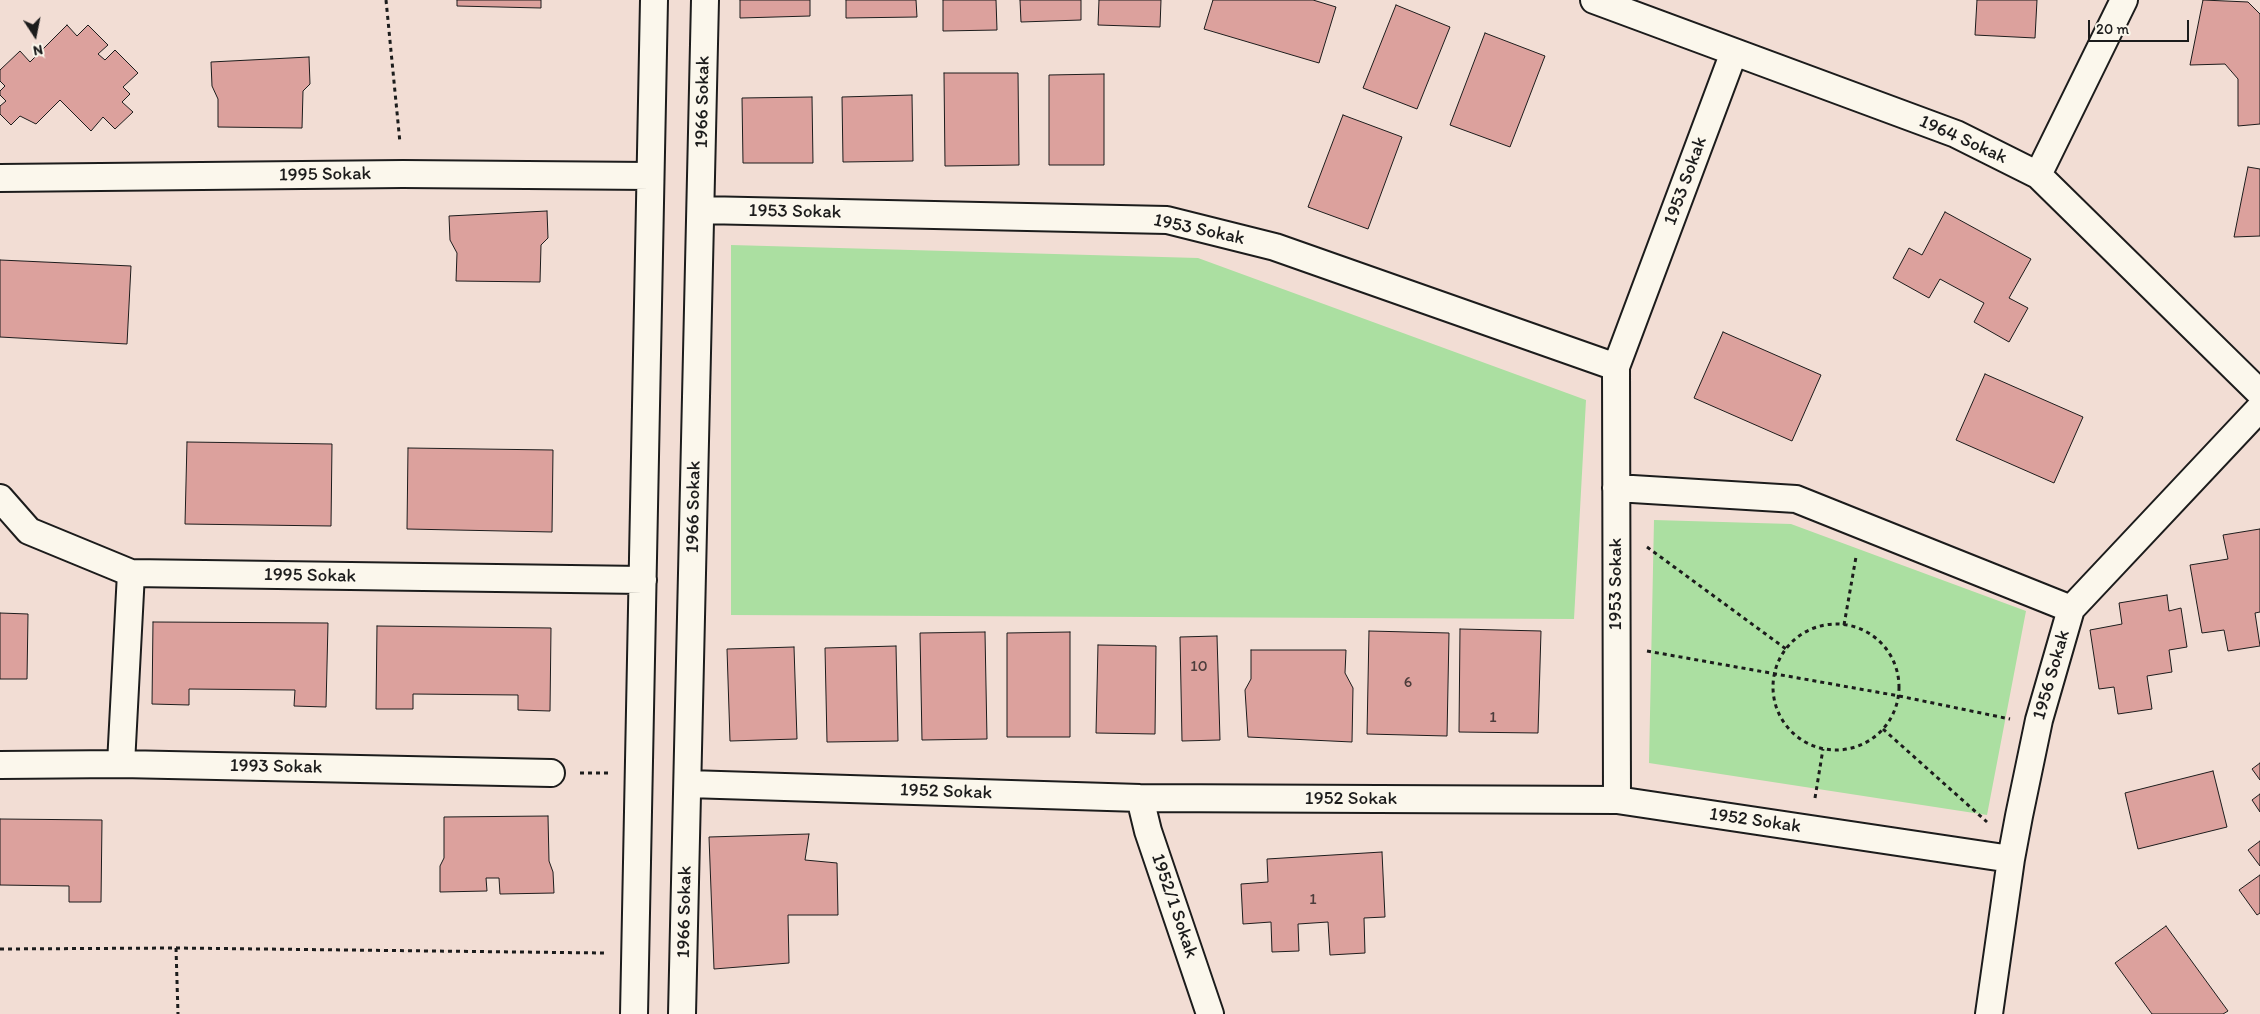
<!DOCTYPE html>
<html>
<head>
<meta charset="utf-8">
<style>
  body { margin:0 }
  #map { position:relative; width:2260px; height:1014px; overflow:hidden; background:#f2ddd4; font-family:Itim,sans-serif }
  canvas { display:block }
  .north { position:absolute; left:10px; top:10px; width:50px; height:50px; -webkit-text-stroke:4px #fbf7ec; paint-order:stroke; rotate:169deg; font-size:14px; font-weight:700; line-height:20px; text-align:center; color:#1c1c1c }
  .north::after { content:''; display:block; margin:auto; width:18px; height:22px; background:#1c1c1c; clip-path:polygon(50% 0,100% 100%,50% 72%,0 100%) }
  .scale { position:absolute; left:2088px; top:20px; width:101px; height:22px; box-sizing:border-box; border:2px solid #1c1c1c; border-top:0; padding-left:6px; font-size:15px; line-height:18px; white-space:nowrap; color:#1c1c1c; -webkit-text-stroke:4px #fbf7ec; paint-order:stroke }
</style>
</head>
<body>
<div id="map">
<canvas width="2260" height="1014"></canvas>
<div class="north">N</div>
<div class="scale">20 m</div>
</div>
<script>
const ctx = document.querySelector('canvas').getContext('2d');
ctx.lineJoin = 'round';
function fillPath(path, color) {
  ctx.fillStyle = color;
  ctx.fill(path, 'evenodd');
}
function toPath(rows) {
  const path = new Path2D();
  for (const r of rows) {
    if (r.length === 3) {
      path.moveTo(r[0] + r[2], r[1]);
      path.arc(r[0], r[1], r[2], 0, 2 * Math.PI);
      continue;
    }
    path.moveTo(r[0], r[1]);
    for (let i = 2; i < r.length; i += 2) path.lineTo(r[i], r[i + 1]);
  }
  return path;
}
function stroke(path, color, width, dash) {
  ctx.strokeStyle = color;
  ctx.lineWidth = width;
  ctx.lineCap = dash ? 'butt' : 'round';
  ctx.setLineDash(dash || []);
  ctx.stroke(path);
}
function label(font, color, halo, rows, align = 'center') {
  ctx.font = font + ' Itim,sans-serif';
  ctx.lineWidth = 4;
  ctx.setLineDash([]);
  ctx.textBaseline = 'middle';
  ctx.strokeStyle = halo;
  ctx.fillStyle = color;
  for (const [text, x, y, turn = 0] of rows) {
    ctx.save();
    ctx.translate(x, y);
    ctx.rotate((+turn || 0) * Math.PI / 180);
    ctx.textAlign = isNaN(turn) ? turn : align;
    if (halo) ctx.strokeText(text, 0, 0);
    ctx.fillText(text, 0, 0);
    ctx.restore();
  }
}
fillPath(toPath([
  [731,245,1198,258,1586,400,1574,619,731,615],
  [1654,520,1791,524,2026,611,1987,815,1649,763]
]), '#abdfa1');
const building = toPath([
  [457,0,541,0,541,8,457,6,457,0],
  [740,0,810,0,810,16,740,18,740,0],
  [846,0,916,0,917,17,846,18,846,0],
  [943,0,996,0,997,30,943,31,943,0],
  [1020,0,1081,0,1081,20,1021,22,1020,0],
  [1099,0,1161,0,1160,27,1098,25,1099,0],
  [1213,0,1313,0,1336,7,1319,63,1204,29,1213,0],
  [1977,0,2037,0,2035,38,1975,35,1977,0],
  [2203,0,2248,2,2260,14,2260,124,2238,126,2238,79,2225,64,2190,65,2203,0],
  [1396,5,1450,27,1417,109,1363,88,1396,5],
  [67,25,77,36,88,25,108,45,98,54,105,60,115,50,138,73,123,87,130,94,122,102,133,112,115,129,103,117,91,131,60,100,36,124,20,116,11,125,0,114,0,106,6,101,0,95,0,91,5,86,0,81,0,70,20,51,30,62,67,25],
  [1485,33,1545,56,1510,147,1450,125,1485,33],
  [309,57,310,84,303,91,302,128,218,127,218,99,212,86,211,62,309,57],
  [944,73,1018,73,1019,165,945,166,944,73],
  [1104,74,1104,165,1049,165,1049,75,1104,74],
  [912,95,913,161,843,162,842,97,912,95],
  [812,97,813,163,743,163,742,98,812,97],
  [1343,115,1402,137,1368,229,1308,207,1343,115],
  [2248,167,2260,169,2260,236,2234,237,2248,167],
  [547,211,548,238,541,245,540,282,456,281,457,253,450,240,449,216,547,211],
  [1945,212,2031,259,2009,298,2028,308,2009,342,1974,322,1984,303,1940,279,1929,298,1893,278,1909,248,1922,255,1945,212],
  [0,260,131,266,127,344,0,337,0,260],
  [1723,332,1821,375,1792,441,1694,398,1723,332],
  [1985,374,2083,417,2054,483,1956,440,1985,374],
  [187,442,332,444,331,526,185,524,187,442],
  [408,448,553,450,552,532,407,529,408,448],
  [2260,529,2260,612,2255,613,2260,646,2228,651,2224,630,2202,633,2190,565,2228,559,2223,535,2260,529],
  [2167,595,2169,611,2181,608,2187,647,2169,650,2172,672,2147,676,2152,709,2118,714,2114,687,2099,689,2090,630,2122,624,2119,603,2167,595],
  [0,613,28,614,27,679,0,679,0,613],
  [153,622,328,623,326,707,294,706,295,690,189,689,189,705,152,704,153,622],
  [377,626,551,628,550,711,518,710,518,695,413,694,413,709,376,709,377,626],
  [1460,629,1541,631,1538,733,1459,732,1460,629],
  [1369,631,1449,633,1447,736,1367,734,1369,631],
  [985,632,987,739,922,740,920,633,985,632],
  [1070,632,1070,737,1007,737,1007,633,1070,632],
  [1217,636,1220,740,1182,741,1180,637,1217,636],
  [1098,645,1156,646,1155,734,1096,733,1098,645],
  [896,646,898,741,827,742,825,648,896,646],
  [794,647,797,739,730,741,727,649,794,647],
  [1251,650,1346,650,1345,673,1353,688,1352,742,1248,737,1245,690,1251,679,1251,650],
  [2260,763,2260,780,2252,769,2260,763],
  [2213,771,2227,827,2138,849,2125,793,2213,771],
  [2260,794,2260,812,2252,800,2260,794],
  [548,816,549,861,553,872,554,893,500,894,499,878,486,878,487,891,440,892,440,866,444,858,444,817,548,816],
  [0,819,102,820,101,902,69,902,69,886,0,885,0,819],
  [809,834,805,860,837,863,838,915,788,915,789,963,714,969,709,837,809,834],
  [2260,841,2260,866,2248,850,2260,841],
  [1382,852,1385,917,1364,918,1365,953,1330,955,1328,922,1298,924,1299,951,1272,952,1271,922,1243,924,1241,884,1268,882,1267,859,1382,852],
  [2260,875,2260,913,2257,915,2239,890,2260,875],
  [2166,926,2228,1011,2223,1014,2152,1014,2115,963,2166,926]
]);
fillPath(building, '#dca19d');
stroke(building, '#1c1c1c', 1);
const minor = toPath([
  [1594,0,1956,134,2038,175,2260,393],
  [2038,175,2124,0],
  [0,178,403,174,650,176],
  [701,210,1167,220,1275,247,1616,367],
  [1616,488,1796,499,2071,609],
  [0,498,29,531,131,573,643,580],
  [121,764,131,573],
  [0,765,121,764,551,773],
  [688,784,1140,798,1617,800,2011,859],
  [1140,798,1148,831,1210,1014],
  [1617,800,1616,367,1734,52],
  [634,1014,654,0],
  [682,1014,705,0],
  [1989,1014,2011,859,2019,816,2039,720,2071,609,2260,408]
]);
stroke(minor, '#1c1c1c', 30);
stroke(toPath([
  [386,0,400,143],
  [1647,547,1786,649],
  [1836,687,63],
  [1844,625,1856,557],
  [1647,651,1899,696,2010,719],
  [1883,729,1987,822],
  [580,773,608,773],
  [1815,798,1823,749],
  [176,948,604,953],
  [0,949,176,948,178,1014]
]), '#1c1c1c', 3, [4, 4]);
stroke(minor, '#fbf7ec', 26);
label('16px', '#4c3d3c', null, [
  ["10",1199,667],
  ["6",1408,683],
  ["1",1493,718],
  ["1",1313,900]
]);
label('19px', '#1c1c1c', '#fbf7ec', [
  ["1966 Sokak",703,102,-89],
  ["1964 Sokak",1963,140,24],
  ["1995 Sokak",325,175,-1],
  ["1953 Sokak",1686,181,-70],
  ["1953 Sokak",795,212,1],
  ["1953 Sokak",1199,230,12],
  ["1966 Sokak",694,507,-89],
  ["1995 Sokak",310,576,1],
  ["1953 Sokak",1616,584,-90],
  ["1956 Sokak",2052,675,-74],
  ["1993 Sokak",276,767,1],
  ["1952 Sokak",946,792,2],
  ["1952 Sokak",1351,799],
  ["1952 Sokak",1755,821,8],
  ["1952/1 Sokak",1174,906,71],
  ["1966 Sokak",685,912,-89]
]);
</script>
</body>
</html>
